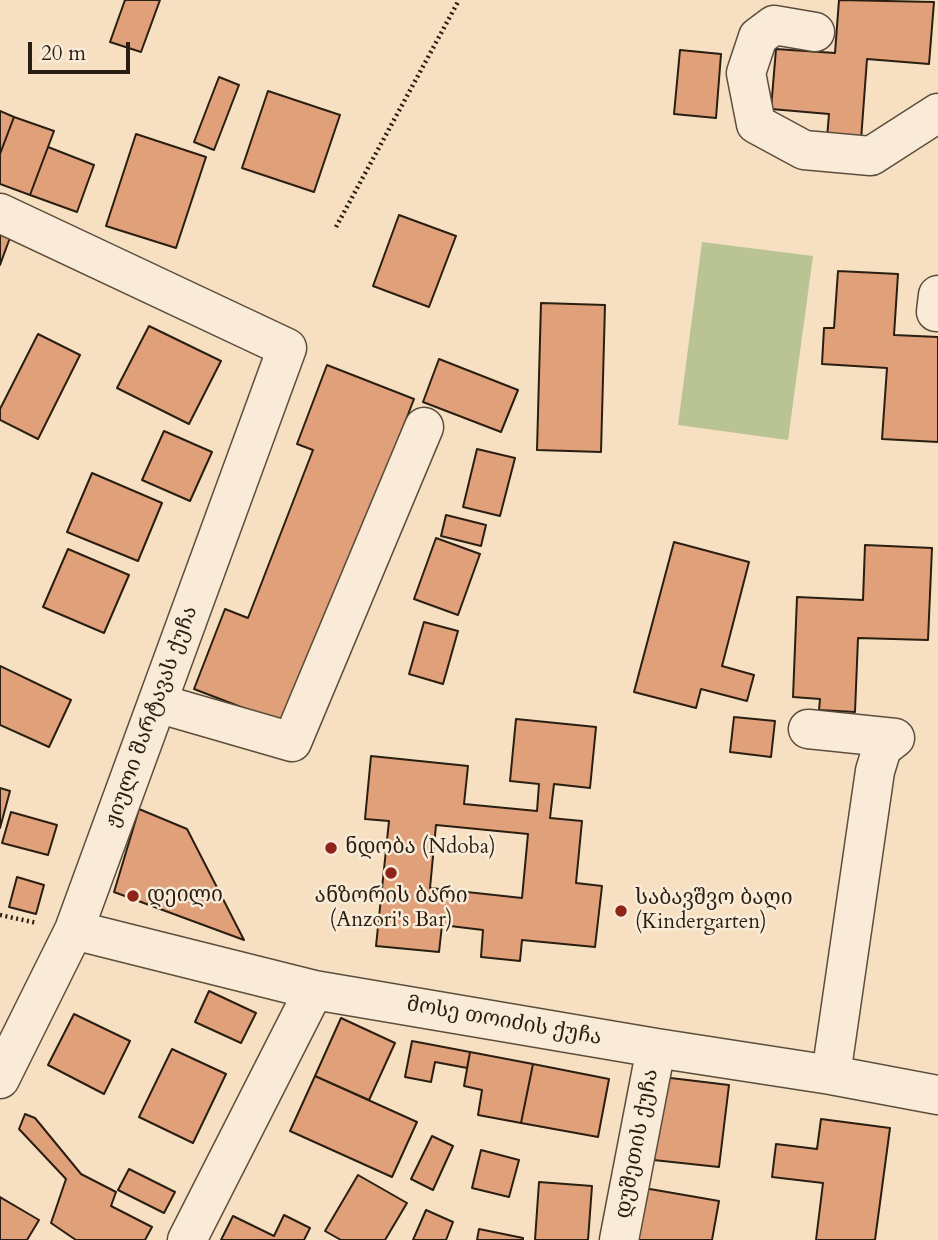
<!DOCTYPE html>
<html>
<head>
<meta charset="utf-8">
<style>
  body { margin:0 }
  #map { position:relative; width:938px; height:1240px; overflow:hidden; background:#f6e0c1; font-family:Cardo,serif }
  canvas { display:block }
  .scale { position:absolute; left:28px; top:42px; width:102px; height:32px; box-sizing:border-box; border:4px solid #291e11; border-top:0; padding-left:9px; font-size:21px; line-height:24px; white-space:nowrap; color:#291e11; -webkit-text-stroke:5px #f9ebd7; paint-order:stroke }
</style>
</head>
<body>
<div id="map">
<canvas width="938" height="1240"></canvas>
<div class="scale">20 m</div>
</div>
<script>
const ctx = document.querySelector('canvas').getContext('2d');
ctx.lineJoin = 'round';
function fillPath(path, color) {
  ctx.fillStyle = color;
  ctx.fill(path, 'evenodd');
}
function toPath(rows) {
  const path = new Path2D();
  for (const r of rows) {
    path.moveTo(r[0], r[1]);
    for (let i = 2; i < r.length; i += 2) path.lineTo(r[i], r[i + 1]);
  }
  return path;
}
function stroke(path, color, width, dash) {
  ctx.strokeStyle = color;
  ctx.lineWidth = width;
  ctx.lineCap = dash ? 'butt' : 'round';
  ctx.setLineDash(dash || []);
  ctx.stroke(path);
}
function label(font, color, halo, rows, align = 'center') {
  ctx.font = font + ' Cardo,"Noto Serif Georgian",serif';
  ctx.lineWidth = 5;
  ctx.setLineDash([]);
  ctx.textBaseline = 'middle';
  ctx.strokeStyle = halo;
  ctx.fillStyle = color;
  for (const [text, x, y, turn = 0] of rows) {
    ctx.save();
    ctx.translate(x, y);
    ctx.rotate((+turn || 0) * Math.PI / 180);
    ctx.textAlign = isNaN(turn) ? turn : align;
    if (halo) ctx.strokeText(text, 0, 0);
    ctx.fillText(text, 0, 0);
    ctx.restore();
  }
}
fillPath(toPath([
  [702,242,813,256,788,440,678,425]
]), '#bac394');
const building = toPath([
  [125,0,160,0,141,52,110,42,125,0],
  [839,0,934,2,929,64,867,59,861,140,827,138,829,114,771,109,776,49,835,53,839,0],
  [680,50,721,54,716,118,674,114,680,50],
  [219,77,239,85,214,150,194,142,219,77],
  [268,91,340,115,314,192,242,168,268,91],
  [0,111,14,117,0,154,0,111],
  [14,117,54,131,30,195,0,184,0,154,14,117],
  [136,134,206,157,176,248,106,226,136,134],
  [48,147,94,165,77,212,30,195,48,147],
  [399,215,456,236,429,307,373,286,399,215],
  [0,231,11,235,0,265,0,231],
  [838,271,898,274,894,335,938,337,938,442,882,439,887,368,822,364,824,328,834,328,838,271],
  [541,303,605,305,601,452,537,450,541,303],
  [149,326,221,361,189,424,117,388,149,326],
  [38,334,80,355,38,439,0,420,0,409,38,334],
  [439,359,518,390,501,432,423,402,439,359],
  [327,365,414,399,288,725,194,689,225,609,248,618,313,450,297,444,327,365],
  [164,431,212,452,190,501,142,480,164,431],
  [477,449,515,458,500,516,463,507,477,449],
  [92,473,162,503,138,561,67,532,92,473],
  [446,515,486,525,481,546,441,536,446,515],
  [436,538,480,554,458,615,414,599,436,538],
  [674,542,749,562,722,666,754,675,747,701,701,689,696,708,634,692,674,542],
  [865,545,932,548,928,640,858,638,855,712,819,710,820,699,793,697,797,597,863,600,865,545],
  [68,549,129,575,104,633,43,607,68,549],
  [424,622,458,631,443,684,409,674,424,622],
  [0,666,71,700,49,747,0,725,0,666],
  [734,717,775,721,771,757,730,752,734,717],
  [516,719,596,727,590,788,554,784,550,818,582,821,576,883,602,886,595,947,522,940,520,961,481,957,483,930,442,925,439,952,376,946,389,821,365,819,371,756,468,766,464,804,537,811,539,784,510,781,516,719],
  [436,825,528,834,522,898,430,888,436,825],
  [0,788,10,791,0,828,0,788],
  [139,809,187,829,244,940,114,892,139,809],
  [11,812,57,825,48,855,2,843,11,812],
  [17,877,44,885,36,914,9,907,17,877],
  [209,991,256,1013,241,1043,195,1022,209,991],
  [74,1014,130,1041,104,1094,48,1065,74,1014],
  [341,1018,395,1043,369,1100,315,1076,341,1018],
  [412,1041,470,1052,467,1068,435,1062,431,1082,405,1077,412,1041],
  [172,1049,226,1074,193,1143,139,1117,172,1049],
  [470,1052,533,1064,521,1123,478,1115,482,1090,464,1086,470,1052],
  [533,1064,609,1079,598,1137,521,1123,533,1064],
  [315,1076,417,1122,392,1177,290,1131,315,1076],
  [654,1076,729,1085,719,1167,644,1159,654,1076],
  [25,1114,35,1118,81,1174,116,1192,111,1206,152,1227,145,1240,76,1240,51,1223,66,1179,19,1129,25,1114],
  [821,1119,890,1128,875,1240,816,1240,823,1183,772,1177,776,1144,817,1149,821,1119],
  [432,1136,453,1146,433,1190,411,1179,432,1136],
  [481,1150,519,1160,509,1197,472,1188,481,1150],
  [129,1169,175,1192,164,1213,118,1190,129,1169],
  [358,1175,407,1203,385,1240,341,1240,325,1231,358,1175],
  [539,1182,592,1186,588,1240,535,1240,539,1182],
  [644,1188,719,1201,712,1240,635,1240,644,1188],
  [0,1197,39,1220,27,1240,0,1240,0,1197],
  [426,1210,453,1222,446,1240,413,1240,426,1210],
  [284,1215,310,1228,304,1240,221,1240,233,1216,274,1236,284,1215],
  [479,1229,523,1238,523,1240,477,1240,479,1229]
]);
fillPath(building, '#e0a17a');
stroke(building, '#291e11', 2);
const minor = toPath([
  [815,32,774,25,758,37,746,73,756,124,804,150,871,156,938,113],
  [0,213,287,348,74,930,0,1079],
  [936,312,938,295],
  [157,703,292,742,424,427],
  [808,729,895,738,882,748,875,771,831,1075],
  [74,930,314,990,656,1048,831,1075,938,1095],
  [187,1240,314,990],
  [619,1240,656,1048]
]);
stroke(minor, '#5c4e3d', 41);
stroke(toPath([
  [336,227,459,0],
  [0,915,37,923]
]), '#291e11', 4.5, [2, 3.5]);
stroke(minor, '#f9ebd7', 38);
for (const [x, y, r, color] of [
  [331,848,7,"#8f2418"],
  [391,873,7,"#8f2418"],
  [133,896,7,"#8f2418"],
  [621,911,7,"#8f2418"]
]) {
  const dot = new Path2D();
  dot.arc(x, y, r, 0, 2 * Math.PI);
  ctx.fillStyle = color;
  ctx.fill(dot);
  stroke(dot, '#f9ebd7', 2.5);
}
label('21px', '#291e11', '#f9ebd7', [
  ["ჟიული შარტავას ქუჩა",152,717,-70],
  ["მოსე თოიძის ქუჩა",504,1022,10],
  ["დუშეთის ქუჩა",638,1144,-79]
]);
label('21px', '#291e11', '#f9ebd7', [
  ["ნდობა (Ndoba)",345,848],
  ["დეილი",147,896],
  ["ანზორის ბარი",391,897,"center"],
  ["(Anzori's Bar)",391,921,"center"],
  ["საბავშვო ბაღი",635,899],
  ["(Kindergarten)",635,923]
], 'left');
</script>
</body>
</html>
